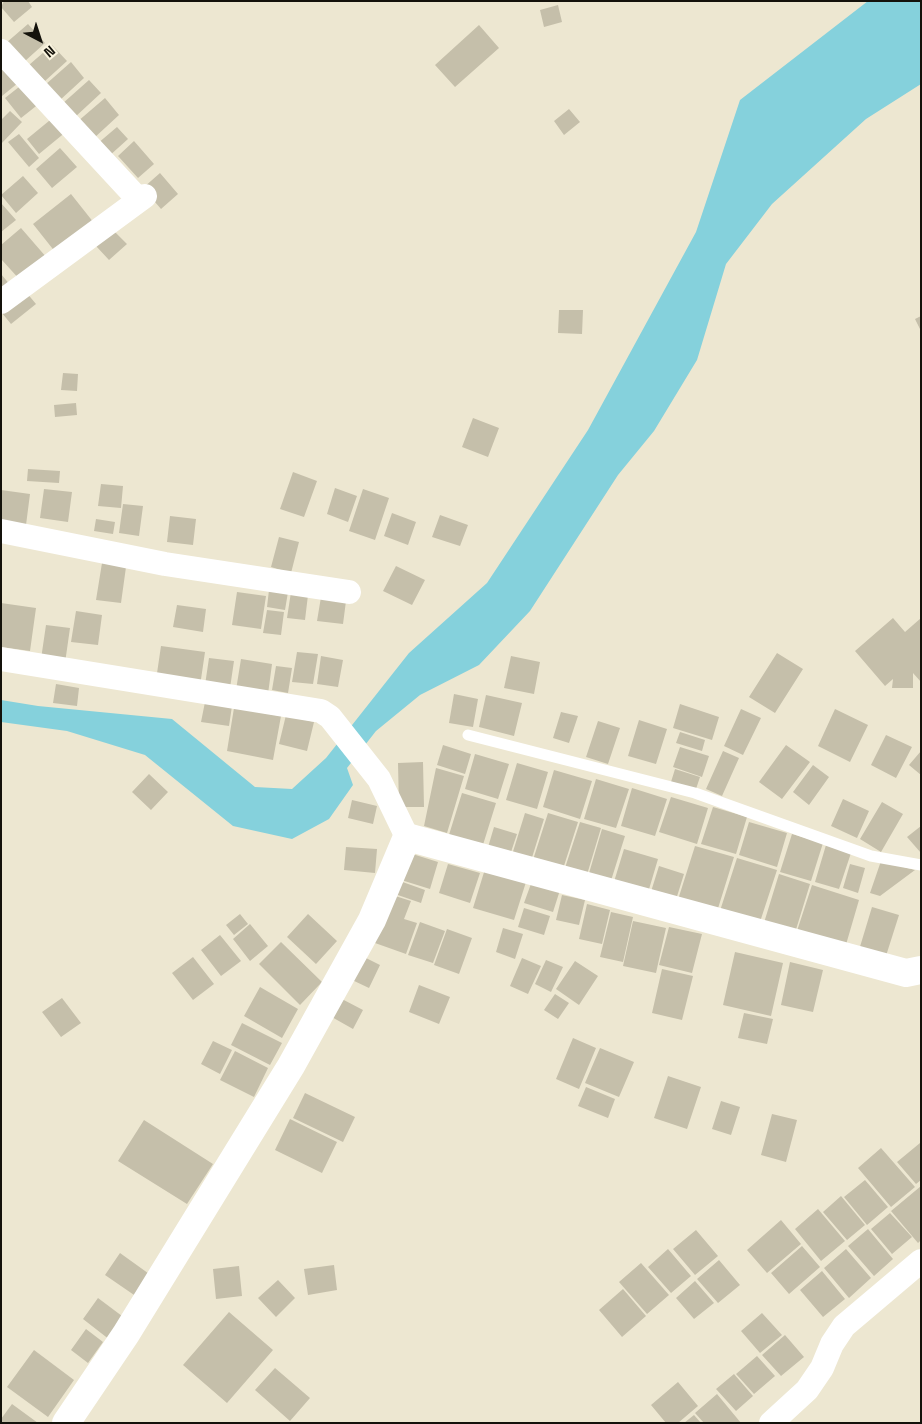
<!DOCTYPE html>
<html>
<head>
<meta charset="utf-8">
<style>
  body { margin:0 }
  #map { position:relative; width:922px; height:1424px; overflow:hidden; background:#ede7d1; font-family:"Space Grotesk",sans-serif }
  canvas { display:block }
  .frame { position:absolute; inset:0; border:2px solid #14120b; pointer-events:none }
  .north { position:absolute; left:15px; top:15px; width:50px; height:50px; -webkit-text-stroke:4px #faf4de; paint-order:stroke; rotate:140deg; font-size:14px; font-weight:700; line-height:20px; text-align:center; color:#14120b }
  .north::after { content:''; display:block; margin:auto; width:18px; height:22px; background:#14120b; clip-path:polygon(50% 0,100% 100%,50% 72%,0 100%) }
</style>
</head>
<body>
<div id="map">
<canvas width="922" height="1424"></canvas>
<div class="frame"></div>
<div class="north">N</div>
</div>
<script>
const ctx = document.querySelector('canvas').getContext('2d');
ctx.lineJoin = 'round';
function fillPath(path, color) {
  ctx.fillStyle = color;
  ctx.fill(path, 'evenodd');
}
function toPath(rows) {
  const path = new Path2D();
  for (const r of rows) {
    path.moveTo(r[0], r[1]);
    for (let i = 2; i < r.length; i += 2) path.lineTo(r[i], r[i + 1]);
  }
  return path;
}
function stroke(path, color, width, dash) {
  ctx.strokeStyle = color;
  ctx.lineWidth = width;
  ctx.lineCap = dash ? 'butt' : 'round';
  ctx.setLineDash(dash || []);
  ctx.stroke(path);
}
fillPath(toPath([
  [868,1,921,1,921,84,866,119,772,204,726,264,697,360,654,431,618,475,530,611,479,665,420,695,376,731,347,768,353,785,329,819,292,839,233,826,145,755,67,731,1,722,1,700,38,706,172,719,255,787,292,789,326,758,409,653,487,583,588,430,696,232,740,100]
]), '#85d1dc');
fillPath(toPath([
  [4,1,28,1,32,7,14,22,1,7],
  [558,5,562,22,544,27,540,10],
  [28,24,45,43,24,62,6,43],
  [479,25,499,48,455,87,435,65],
  [52,45,67,61,45,81,29,65],
  [1,62,18,83,2,96,1,95],
  [71,62,84,78,59,101,45,85],
  [89,80,101,93,74,118,62,104],
  [24,83,40,103,21,118,5,98],
  [105,98,119,115,93,139,77,122],
  [569,109,580,122,564,135,554,121],
  [10,111,22,122,1,144,1,120],
  [55,116,67,131,39,154,27,139],
  [117,127,128,139,108,157,97,144],
  [19,134,39,158,29,167,8,142],
  [134,141,154,164,138,178,118,156],
  [60,148,77,167,52,188,36,169],
  [160,173,178,194,161,209,143,188],
  [23,176,38,193,16,213,1,195],
  [71,194,94,223,56,253,33,224],
  [1,203,16,220,1,232],
  [21,228,47,258,21,281,1,259,1,245],
  [113,230,127,244,109,260,96,246],
  [1,274,11,286,1,294],
  [26,292,36,304,11,324,2,313],
  [559,310,583,310,582,334,558,333],
  [921,316,921,331,915,319],
  [63,373,78,374,77,391,61,390],
  [76,403,77,415,55,417,54,405],
  [473,418,499,428,488,457,462,447],
  [28,469,60,471,59,483,27,481],
  [293,472,317,481,304,517,280,509],
  [101,484,123,486,121,508,98,506],
  [335,488,357,496,348,522,327,514],
  [44,489,72,492,68,522,40,518],
  [363,489,389,498,375,540,349,531],
  [1,490,30,494,26,525,1,523],
  [123,504,143,506,139,536,119,533],
  [392,513,416,522,408,545,384,536],
  [440,515,468,525,460,546,432,537],
  [170,516,196,519,193,545,167,542],
  [96,519,115,522,113,534,94,531],
  [279,537,299,542,291,573,271,567],
  [102,563,126,567,121,603,96,600],
  [396,566,425,580,412,605,383,591],
  [269,590,288,592,285,610,267,607],
  [237,592,266,596,261,629,232,625],
  [291,592,308,595,305,620,287,618],
  [321,597,346,601,343,624,317,621],
  [1,603,36,608,30,651,1,647],
  [177,605,206,609,203,632,173,627],
  [267,610,284,612,281,635,263,633],
  [76,611,102,615,98,645,71,642],
  [893,618,905,632,921,618,921,682,913,673,913,688,892,688,893,679,885,686,855,651],
  [46,625,70,628,65,663,41,659],
  [161,646,205,652,200,686,156,680],
  [297,652,318,654,313,684,292,682],
  [777,653,803,669,775,713,749,697],
  [321,656,343,660,338,687,317,684],
  [511,656,540,662,534,694,504,688],
  [209,658,234,661,230,688,205,685],
  [241,659,272,664,268,694,236,690],
  [276,666,292,668,288,693,272,690],
  [56,684,79,688,77,706,53,703],
  [454,694,478,699,473,727,449,723],
  [486,695,522,703,514,736,479,727],
  [205,702,232,706,229,726,201,722],
  [680,704,719,717,712,740,673,728],
  [234,708,281,716,273,760,227,751],
  [741,709,761,718,743,755,724,746],
  [835,709,868,725,850,762,818,746],
  [561,712,578,716,569,743,553,738],
  [286,715,314,722,307,751,279,744],
  [639,720,667,729,656,764,628,756],
  [598,721,620,728,608,764,586,757],
  [680,732,705,740,702,751,676,743],
  [886,735,912,747,896,778,871,765],
  [443,745,471,754,465,774,437,765],
  [786,745,810,762,782,799,759,782],
  [680,747,709,756,702,777,673,767],
  [723,751,739,758,722,796,706,789],
  [921,751,921,775,909,765],
  [475,754,509,764,498,799,465,789],
  [423,762,424,807,399,807,398,763],
  [517,763,548,772,537,809,506,800],
  [813,765,829,777,809,805,793,792],
  [436,768,464,776,447,833,424,826],
  [675,769,700,777,696,789,671,782],
  [554,770,592,781,580,819,543,807],
  [149,774,168,792,151,810,132,792],
  [596,779,629,789,616,828,584,819],
  [632,788,667,799,655,836,621,826],
  [462,793,496,803,482,848,448,838],
  [671,797,708,808,697,844,659,832],
  [843,799,869,811,857,838,831,826],
  [352,800,377,806,373,824,348,818],
  [882,802,903,814,881,852,860,839],
  [713,807,747,817,736,854,701,844],
  [525,813,544,819,530,864,511,858],
  [548,813,578,822,562,872,532,863],
  [580,822,601,828,586,878,564,871],
  [749,822,787,833,777,867,739,855],
  [921,826,921,853,907,837],
  [494,827,517,834,508,861,486,854],
  [602,829,625,836,609,887,587,880],
  [792,834,823,843,811,881,780,872],
  [826,845,851,853,839,889,815,882],
  [695,846,734,857,715,918,676,906],
  [346,847,377,849,375,873,344,870],
  [624,849,658,859,647,896,613,885],
  [406,852,438,862,430,889,398,879],
  [737,858,777,870,758,928,718,917],
  [881,861,915,870,880,896,870,893],
  [448,864,480,873,470,903,439,893],
  [850,864,865,868,858,893,843,888],
  [659,866,684,874,674,906,649,898],
  [485,869,526,882,514,920,473,908],
  [779,874,810,884,794,936,763,926],
  [397,880,425,890,421,903,392,893],
  [532,881,560,890,553,912,524,903],
  [812,885,859,900,845,948,796,934],
  [389,894,411,901,404,919,417,923,406,954,375,943,386,912],
  [562,895,585,900,579,925,556,920],
  [587,904,610,910,602,944,579,939],
  [872,907,899,915,885,959,859,950],
  [524,908,550,916,544,935,518,927],
  [611,912,633,917,623,962,600,957],
  [240,914,248,924,234,935,226,925],
  [308,914,337,941,316,964,287,937],
  [633,921,666,928,656,973,623,966],
  [420,922,445,931,433,963,408,955],
  [250,924,268,946,250,961,233,939],
  [669,927,702,934,692,973,659,965],
  [503,928,523,934,515,959,496,952],
  [447,929,472,938,459,974,434,965],
  [220,935,241,961,221,976,201,950],
  [281,942,322,982,300,1005,259,964],
  [735,952,783,963,771,1016,723,1005],
  [362,956,380,965,369,988,350,979],
  [193,957,214,984,193,1000,172,973],
  [522,958,541,966,528,994,510,986],
  [546,960,563,967,551,992,535,984],
  [575,961,598,976,579,1005,556,989],
  [790,962,823,970,813,1012,781,1005],
  [662,969,693,976,682,1020,652,1013],
  [419,985,450,997,439,1024,409,1012],
  [260,987,298,1009,282,1038,244,1016],
  [555,994,569,1003,558,1019,544,1010],
  [62,998,81,1023,61,1037,42,1012],
  [340,998,363,1010,353,1029,330,1016],
  [744,1013,773,1019,767,1044,738,1038],
  [242,1023,282,1043,270,1065,231,1045],
  [573,1038,596,1048,579,1089,556,1079],
  [213,1041,232,1050,220,1074,201,1064],
  [600,1048,634,1062,619,1097,585,1083],
  [235,1051,268,1068,254,1097,220,1080],
  [668,1076,701,1087,687,1129,654,1118],
  [586,1087,615,1099,608,1118,578,1106],
  [305,1093,355,1117,343,1142,293,1118],
  [721,1101,740,1107,731,1135,712,1129],
  [772,1114,797,1120,786,1162,761,1155],
  [290,1119,337,1142,322,1173,275,1150],
  [144,1120,213,1164,187,1204,118,1161],
  [920,1143,921,1180,916,1184,897,1162],
  [881,1148,915,1187,891,1207,858,1168],
  [865,1180,888,1207,867,1225,844,1197],
  [921,1186,921,1240,918,1243,891,1211],
  [841,1196,865,1225,847,1240,823,1212],
  [818,1209,845,1241,821,1261,795,1229],
  [890,1213,912,1237,892,1254,871,1229],
  [781,1220,801,1244,767,1273,747,1250],
  [868,1229,893,1259,874,1276,848,1246],
  [696,1230,718,1256,695,1275,673,1249],
  [802,1246,820,1267,789,1294,771,1273],
  [668,1249,691,1276,671,1293,648,1267],
  [846,1249,871,1278,849,1298,824,1268],
  [120,1253,152,1276,137,1297,105,1275],
  [719,1260,740,1285,718,1303,697,1279],
  [641,1263,669,1295,647,1314,619,1282],
  [334,1265,337,1290,308,1295,304,1269],
  [239,1266,242,1296,216,1299,213,1269],
  [822,1271,845,1299,823,1317,800,1290],
  [278,1280,295,1298,276,1317,258,1298],
  [695,1281,714,1303,694,1319,676,1298],
  [623,1289,646,1316,622,1337,599,1310],
  [98,1298,126,1319,110,1340,83,1319],
  [229,1312,273,1350,227,1403,183,1365],
  [762,1313,782,1335,760,1353,741,1331],
  [86,1329,103,1342,88,1363,71,1350],
  [785,1335,804,1357,781,1376,762,1355],
  [34,1350,74,1380,48,1417,7,1387],
  [757,1356,775,1376,754,1394,736,1374],
  [275,1368,310,1398,290,1421,255,1390],
  [734,1374,753,1396,736,1411,716,1389],
  [678,1382,698,1406,678,1423,666,1423,651,1405],
  [717,1394,741,1423,704,1423,695,1413],
  [12,1404,38,1423,1,1423,1,1419],
  [694,1415,701,1423,684,1423]
]), '#c5bfaa');
stroke(toPath([
  [468,735,695,793,871,856,921,865]
]), '#fff', 11);
stroke(toPath([
  [1,51,139,200],
  [1,302,145,196],
  [1,531,165,564,349,592],
  [1,659,321,711,330,717,379,779,407,837],
  [771,1423,807,1390,822,1368,832,1344,844,1326,921,1261]
]), '#fff', 24);
stroke(toPath([
  [66,1423,126,1334,291,1066,372,920,407,837,906,973,921,970]
]), '#fff', 28);
</script>
</body>
</html>
